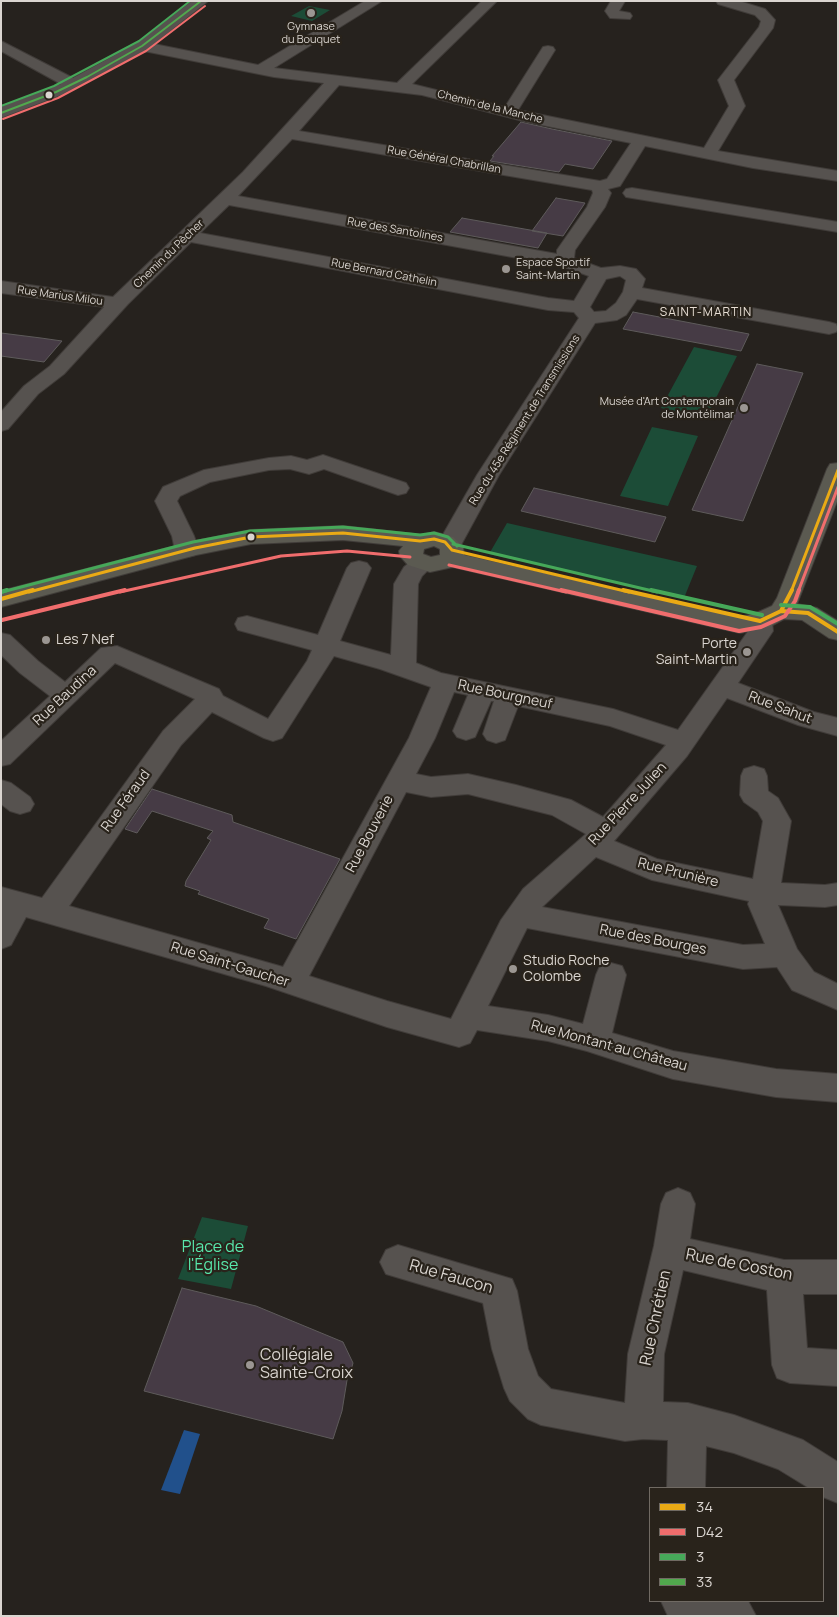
<!DOCTYPE html>
<html>
<head>
<meta charset="utf-8">
<style>
  body { margin:0 }
  #map { position:relative; width:839px; height:1617px; overflow:hidden; background:#26221e; font-family:Manrope,sans-serif }
  canvas { display:block }
  .frame { position:absolute; inset:0; border:2px solid #dad5d0; pointer-events:none }
  .legend { position:absolute; left:649px; top:1487px; width:175px; height:115px; box-sizing:border-box; background:#29231b; border:1px solid #706a63; margin:0; padding:6px 9px; list-style:none; font-size:15px; color:#dad5d0 }
  .legend li { display:flex; align-items:center; gap:10px; height:25px }
  .legend b { width:25px; border:1px solid #706a63 }
</style>
</head>
<body>
<div id="map">
<canvas width="839" height="1617"></canvas>
<div class="frame"></div>
<ul class="legend">
<li><b style="height:6px;background:#eaaa15"></b>34</li>
<li><b style="height:6px;background:#f06d6d"></b>D42</li>
<li><b style="height:6px;background:#46a859"></b>3</li>
<li><b style="height:6px;background:#51a84d"></b>33</li>
</ul>
</div>
<script>
const ctx = document.querySelector('canvas').getContext('2d');
ctx.lineJoin = 'round';
function fillPath(path, color) {
  ctx.fillStyle = color;
  ctx.fill(path, 'evenodd');
}
function toPath(rows) {
  const path = new Path2D();
  for (const r of rows) {
    path.moveTo(r[0], r[1]);
    for (let i = 2; i < r.length; i += 2) path.lineTo(r[i], r[i + 1]);
  }
  return path;
}
function stroke(path, color, width, dash) {
  ctx.strokeStyle = color;
  ctx.lineWidth = width;
  ctx.lineCap = dash ? 'butt' : 'round';
  ctx.setLineDash(dash || []);
  ctx.stroke(path);
}
function label(font, color, halo, rows, align = 'center') {
  ctx.font = font + ' Manrope,sans-serif';
  ctx.lineWidth = 4.5;
  ctx.setLineDash([]);
  ctx.textBaseline = 'middle';
  ctx.strokeStyle = halo;
  ctx.fillStyle = color;
  for (const [text, x, y, turn = 0] of rows) {
    ctx.save();
    ctx.translate(x, y);
    ctx.rotate((+turn || 0) * Math.PI / 180);
    ctx.textAlign = isNaN(turn) ? turn : align;
    if (halo) ctx.strokeText(text, 0, 0);
    ctx.fillText(text, 0, 0);
    ctx.restore();
  }
}
fillPath(toPath([
  [309,6,330,10,312,21,291,16],
  [694,347,737,356,706,418,661,408],
  [652,427,698,436,668,506,620,496],
  [507,523,697,566,684,598,489,554],
  [202,1217,248,1226,231,1289,178,1279]
]), '#1c4c37');
fillPath(toPath([
  [184,1430,200,1434,180,1494,161,1490]
]), '#21508b');
const building = toPath([
  [521,122,552,129,612,141,593,169,565,164,559,172,490,161,494,156,492,156,521,122],
  [556,198,585,203,563,236,532,231,556,198],
  [462,218,547,233,538,248,450,232,462,218],
  [633,312,749,334,741,351,623,329,633,312],
  [1,333,41,338,62,341,44,362,1,356,1,333],
  [757,364,803,373,743,521,692,510,757,364],
  [534,488,666,517,655,542,521,511,534,488],
  [152,789,232,815,233,822,340,859,296,939,264,928,269,919,198,894,200,891,185,886,186,881,211,840,207,838,213,831,152,811,137,833,125,829,152,789],
  [182,1288,256,1306,343,1342,353,1363,350,1374,348,1374,342,1411,333,1439,144,1391,182,1288]
]);
fillPath(building, '#463b45');
stroke(building, '#5e5b5b', 1);
const minor = toPath([
  [192,1,208,1,154,44,258,65,365,1,382,1,274,68,397,83,482,1,497,1,412,84,505,107,543,47,548,46,553,47,555,50,518,110,704,148,729,106,718,80,759,27,761,21,755,15,718,4,716,1,739,1,765,9,775,20,773,28,734,80,745,106,718,151,838,171,838,181,753,168,645,146,620,186,608,189,611,193,605,207,575,250,574,258,601,268,620,266,636,269,645,279,642,288,829,322,836,324,838,329,836,332,829,334,637,299,626,315,617,320,595,323,499,475,461,545,457,550,449,552,441,550,437,545,477,475,579,318,574,312,548,310,191,242,128,304,64,374,38,394,8,429,1,431,1,412,24,386,50,366,104,307,1,293,1,281,113,297,243,172,324,83,274,77,144,51,61,95,1,118,1,107,61,84,1,51,1,41,73,78,137,43,192,1],
  [339,85,422,95,527,122,631,143,607,179,600,181,299,131,339,85],
  [292,139,592,190,593,193,587,207,557,250,557,254,238,196,292,139],
  [229,205,561,266,589,276,574,301,548,298,200,233,229,205],
  [620,276,626,280,623,292,616,303,606,311,594,312,590,307,606,279,620,276],
  [611,1,625,1,619,11,630,13,632,16,630,19,610,18,605,11,611,1],
  [632,188,838,222,838,232,626,197,623,193,626,189,632,188],
  [323,455,406,483,409,488,406,493,398,495,324,469,309,474,290,469,269,470,210,482,180,496,177,501,194,536,199,550,195,555,187,557,179,555,175,550,172,536,155,501,163,487,204,470,269,458,291,456,307,460,323,455],
  [423,556,431,558,435,563,422,576,418,584,416,663,441,673,613,709,678,730,749,630,748,621,751,615,760,613,769,615,772,621,773,631,738,683,814,712,838,718,838,736,798,725,727,698,687,756,614,841,657,859,753,879,763,821,758,812,744,802,740,795,741,776,744,769,754,766,764,769,767,776,768,791,778,798,791,821,781,883,825,885,838,883,838,905,825,907,778,905,797,949,814,972,838,984,838,1010,792,990,777,967,743,969,527,928,488,1006,548,1015,583,1024,596,975,600,966,611,963,622,966,626,975,612,1033,673,1051,776,1069,838,1074,838,1102,776,1097,673,1079,587,1051,548,1041,477,1030,470,1043,459,1047,387,1027,266,986,26,917,11,945,1,949,1,887,42,898,163,731,195,699,115,663,10,764,1,766,1,741,50,696,20,673,1,655,1,633,10,635,38,661,65,682,101,648,117,646,219,689,223,696,268,719,307,661,312,650,238,630,235,624,238,618,247,616,318,635,347,568,351,563,359,561,367,563,371,568,340,641,391,655,394,584,404,567,415,558,423,556],
  [334,656,380,669,431,687,409,738,283,967,69,906,181,745,212,712,264,738,273,741,282,738,334,656],
  [454,692,468,695,453,731,457,737,466,740,475,737,491,701,494,701,483,734,487,740,496,743,505,740,518,706,610,726,666,745,603,817,571,800,516,785,468,774,431,777,416,774,435,738,454,692],
  [406,792,431,797,468,794,552,815,586,834,523,889,501,920,451,1019,387,1001,309,976,406,792],
  [596,857,652,880,749,901,748,904,765,944,743,945,542,907,596,857],
  [1,780,11,783,30,797,34,804,30,811,20,814,10,811,1,804,1,780],
  [678,1188,690,1193,695,1204,690,1239,784,1260,838,1260,838,1294,803,1294,807,1348,838,1350,838,1386,790,1383,777,1378,772,1365,767,1290,683,1270,664,1354,663,1402,688,1403,734,1415,803,1440,838,1462,838,1503,823,1497,823,1488,809,1488,778,1469,734,1453,706,1446,705,1488,667,1488,668,1440,643,1439,625,1441,541,1425,528,1419,510,1401,504,1388,492,1349,483,1303,386,1274,380,1262,386,1250,398,1245,512,1279,517,1291,528,1349,538,1376,551,1389,625,1403,628,1354,654,1246,661,1204,666,1193,678,1188],
  [661,1601,748,1601,756,1616,668,1616,661,1601]
]);
const major = toPath([
  [838,463,838,499,797,604,817,608,838,621,838,640,829,638,802,620,784,619,769,627,740,633,453,567,430,572,408,565,400,556,399,551,403,546,343,540,251,544,196,555,1,607,1,591,195,541,251,530,343,526,423,535,434,532,453,537,463,547,464,555,740,617,754,614,772,606,777,598,827,469,830,464,838,463],
  [434,546,440,549,440,555,431,557,423,554,424,549,434,546]
]);
stroke(minor, '#403c39', 2);
stroke(major, '#403c39', 2);
fillPath(minor, '#56524f');
fillPath(major, '#5b5a51');
stroke(toPath([
  [452,550,629,592],
  [29,592,195,548,251,537,343,533,420,541,434,539,445,542,452,550],
  [791,592,838,470]
]), '#eaaa15', 3);
stroke(toPath([
  [623,590,760,621],
  [1,599,33,590],
  [781,611,808,613,838,632],
  [760,621,781,611,792,590]
]), '#eaaa15', 4);
stroke(toPath([
  [3,119,58,98,146,51,205,6]
]), '#f06d6d', 2);
stroke(toPath([
  [449,565,566,592],
  [120,592,281,556,347,551,410,557],
  [798,592,838,487]
]), '#f06d6d', 3);
stroke(toPath([
  [561,590,739,631,761,627,785,616,795,601,799,590],
  [2,620,125,590]
]), '#f06d6d', 4);
stroke(toPath([
  [1,106,54,86,139,41,190,1]
]), '#46a859', 2);
stroke(toPath([
  [453,544,657,592],
  [2,592,193,542,250,531,343,527,420,535,434,533,448,537,457,546]
]), '#46a859', 3);
stroke(toPath([
  [651,590,762,615],
  [1,592,7,590],
  [781,605,810,607,838,624]
]), '#46a859', 4);
stroke(toPath([
  [1,113,56,92,87,77,142,46,201,1]
]), '#51a84d', 2);
for (const [x, y, r, color] of [
  [311,13,5,"#9b9692"],
  [49,95,4.5,"#dad5d0"],
  [506,269,5,"#9b9692"],
  [744,408,5,"#9b9692"],
  [251,537,4.5,"#dad5d0"],
  [46,640,5,"#9b9692"],
  [747,652,5,"#9b9692"],
  [513,969,5,"#9b9692"],
  [250,1365,5,"#9b9692"]
]) {
  const dot = new Path2D();
  dot.arc(x, y, r, 0, 2 * Math.PI);
  ctx.fillStyle = color;
  ctx.fill(dot);
  stroke(dot, '#29231b', 2);
}
label('11px', '#dad5d0', '#29231b', [
  ["Gymnase",311,27],
  ["du Bouquet",311,40],
  ["Espace Sportif",516,263,"left"],
  ["Saint-Martin",516,276,"left"],
  ["Musée d'Art Contemporain",734,402,"right"],
  ["de Montélimar",734,415,"right"]
]);
label('11px', '#dad5d0', '#29231b', [
  ["Chemin de la Manche",490,107,14],
  ["Rue Général Chabrillan",444,160,10],
  ["Rue des Santolines",395,230,10],
  ["Chemin du Pêcher",169,254,-44],
  ["Rue Bernard Cathelin",384,273,11],
  ["Rue Marius Milou",60,296,8],
  ["Rue du 45e Régiment de Transmissions",525,420,-58]
]);
ctx.letterSpacing = '1px';
label('12px', '#e7ded4', '#29231b', [
  ["SAINT-MARTIN",706,313]
]);
ctx.letterSpacing = '0px';
label('14px', '#dad5d0', '#29231b', [
  ["Les 7 Nef",56,640],
  ["Porte",737,644,"right"],
  ["Saint-Martin",737,660,"right"],
  ["Studio Roche",523,961],
  ["Colombe",523,977]
], 'left');
label('14px', '#dad5d0', '#29231b', [
  ["Rue Bourgneuf",505,695,12],
  ["Rue Baudina",65,696,-43],
  ["Rue Sahut",780,708,21],
  ["Rue Féraud",126,801,-54],
  ["Rue Pierre Julien",628,804,-47],
  ["Rue Bouverie",370,834,-62],
  ["Rue Prunière",678,873,14],
  ["Rue des Bourges",653,940,11],
  ["Rue Saint-Gaucher",230,965,17],
  ["Rue Montant au Château",609,1046,15]
]);
label('16px', '#58e7ab', '#29231b', [
  ["Place de",213,1248],
  ["l'Église",213,1266]
]);
label('16px', '#dad5d0', '#29231b', [
  ["Rue de Coston",739,1265,11],
  ["Rue Faucon",451,1277,16],
  ["Rue Chrétien",656,1318,-78]
]);
label('16px', '#dad5d0', '#29231b', [
  ["Collégiale",260,1356],
  ["Sainte-Croix",260,1374]
], 'left');
</script>
</body>
</html>
